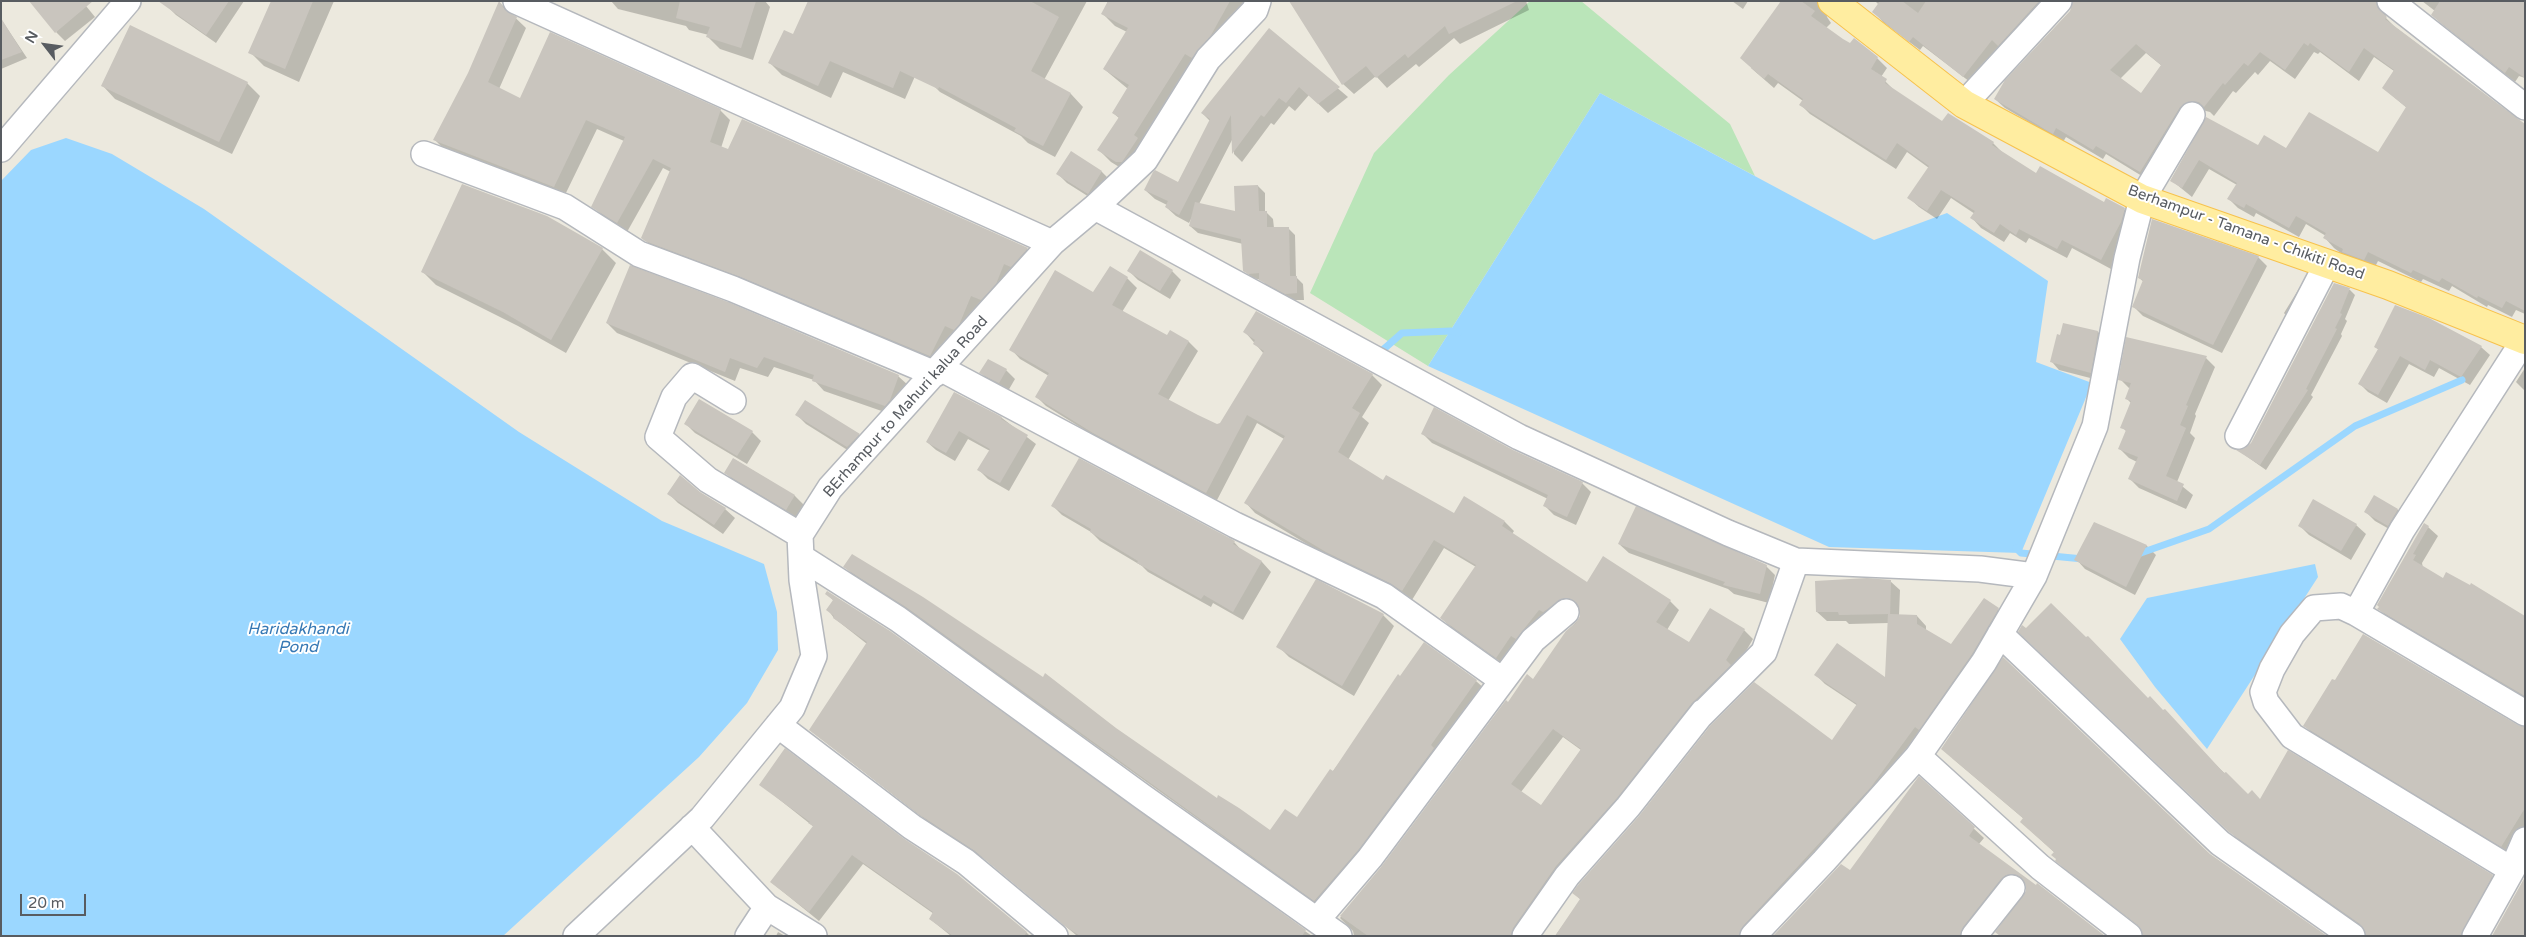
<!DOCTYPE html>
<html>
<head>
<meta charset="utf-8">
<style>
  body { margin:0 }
  #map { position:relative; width:2526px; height:937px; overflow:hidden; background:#ece9de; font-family:"Varela Round",sans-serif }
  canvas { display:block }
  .frame { position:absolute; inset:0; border:2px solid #585c61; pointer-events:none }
  .north { position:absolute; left:20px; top:20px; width:50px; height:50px; -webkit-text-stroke:4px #fff; paint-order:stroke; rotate:300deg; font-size:14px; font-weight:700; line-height:20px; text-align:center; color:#585c61 }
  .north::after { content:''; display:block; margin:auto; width:18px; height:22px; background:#585c61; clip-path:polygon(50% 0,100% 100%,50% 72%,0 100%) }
  .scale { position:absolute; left:20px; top:894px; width:66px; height:22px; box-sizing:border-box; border:2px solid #585c61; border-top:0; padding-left:6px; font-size:15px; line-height:18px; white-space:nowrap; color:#585c61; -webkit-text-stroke:4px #fff; paint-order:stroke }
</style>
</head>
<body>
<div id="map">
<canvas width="2526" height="937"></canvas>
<div class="frame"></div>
<div class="north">N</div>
<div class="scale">20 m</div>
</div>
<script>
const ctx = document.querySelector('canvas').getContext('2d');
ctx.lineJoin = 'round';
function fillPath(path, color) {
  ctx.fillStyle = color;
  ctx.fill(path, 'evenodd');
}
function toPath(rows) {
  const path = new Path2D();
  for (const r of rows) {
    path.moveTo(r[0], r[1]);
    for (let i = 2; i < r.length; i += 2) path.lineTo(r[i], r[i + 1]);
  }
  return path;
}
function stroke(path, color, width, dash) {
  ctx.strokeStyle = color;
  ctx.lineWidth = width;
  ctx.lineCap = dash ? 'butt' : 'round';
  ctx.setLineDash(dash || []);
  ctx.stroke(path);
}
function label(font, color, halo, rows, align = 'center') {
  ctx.font = font + ' "Varela Round",sans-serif';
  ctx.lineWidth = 4;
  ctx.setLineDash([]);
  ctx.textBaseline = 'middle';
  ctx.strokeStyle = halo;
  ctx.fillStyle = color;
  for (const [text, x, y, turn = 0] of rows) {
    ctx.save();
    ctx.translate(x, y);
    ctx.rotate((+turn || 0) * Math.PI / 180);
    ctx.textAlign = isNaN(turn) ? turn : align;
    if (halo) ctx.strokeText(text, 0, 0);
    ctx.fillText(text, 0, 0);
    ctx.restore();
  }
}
fillPath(toPath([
  [1530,1,1581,1,1730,124,1755,176,1600,93,1428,366,1310,293,1374,153,1449,75]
]), '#bae5b9');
fillPath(toPath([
  [1600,93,1874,240,1947,213,2048,281,2036,362,2092,383,2021,553,1829,547,1428,366],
  [66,138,112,154,204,209,519,432,662,521,764,564,777,612,778,650,747,703,699,757,503,936,1,936,1,181,31,150],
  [2315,564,2318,577,2207,749,2155,687,2120,639,2147,598]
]), '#9bd7ff');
fillPath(toPath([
  [82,1,95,17,65,41,56,32],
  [170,1,244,1,216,43,176,15,167,6],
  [273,1,334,1,299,82,264,66,250,52],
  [611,1,765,1,770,7,753,60,720,49,708,37,709,35,689,30,686,26,618,9],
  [948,1,905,99,843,72,831,98,782,75,770,63,793,36],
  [966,1,1087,1,1044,80,1071,94,1083,107,1055,157,1028,143,1021,136,940,92,928,80],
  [1108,1,1249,1,1129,173,1111,162,1099,150,1119,118,1113,113,1128,89,1104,69,1127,32,1115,26,1103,14],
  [1291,1,1526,1,1529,10,1460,44,1454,38,1419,67,1416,64,1387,88,1376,76,1354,94,1343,84],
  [1732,1,1748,1,1743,9],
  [1778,1,1829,1,1826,9,1827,17,1831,23,1826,28,1850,45,1877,58,1887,68,1881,77,1895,91,1943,123,1993,143,2003,153,2036,175,2104,204,2124,209,2134,218,2130,232,2111,269,2072,248,2067,258,2029,238,2026,243,2010,233,2004,242,1981,228,1972,218,1975,214,1951,198,1937,219,1919,207,1909,198,1929,168,1907,152,1896,169,1810,114,1801,105,1803,101,1778,83,1774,88,1751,68,1781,3],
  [1875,1,2058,1,1974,85,1923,46,1920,50,1883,22,1874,12,1879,5],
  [2073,1,2389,1,2385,9,2386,18,2395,27,2525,125,2525,314,2516,310,2512,317,2488,305,2487,307,2452,286,2449,291,2423,279,2421,282,2378,261,2374,269,2353,262,2334,248,2325,238,2326,236,2306,224,2299,237,2256,213,2254,217,2238,208,2229,199,2237,185,2209,169,2192,197,2171,180,2206,119,2259,147,2379,153,2407,108,2383,88,2394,71,2374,57,2359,81,2320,52,2318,54,2314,52,2295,79,2270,61,2258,75,2255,72,2236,93,2233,91,2214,116,2210,112,2202,110,2150,181,2106,154,2103,159,2066,137,2063,142,2005,108,1995,99,2071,11],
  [2146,53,2162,66,2141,95,2120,79],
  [2422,1,2525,1,2525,78,2519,76,2515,82,2442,24,2432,15,2435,11],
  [500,3,526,28,499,89,521,99,720,110,730,120,721,148,729,151,743,121,1027,249,1037,259,940,365,653,248,643,238,671,172,663,168,627,232,603,216,593,206,624,141,597,129,564,197,445,150,435,140,469,73],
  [1,19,27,58,1,69],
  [131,27,247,83,260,96,232,154,115,99,103,86],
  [1269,30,1348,97,1328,113,1309,95,1295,111,1289,106,1274,125,1271,123,1242,162,1234,154,1233,138,1199,204,1236,212,1258,186,1265,193,1265,211,1273,219,1274,228,1288,228,1295,235,1296,277,1303,284,1304,300,1293,300,1268,287,1262,280,1252,278,1244,270,1243,244,1198,233,1190,226,1192,217,1189,223,1176,216,1166,207,1167,205,1155,199,1145,190,1178,183,1210,121,1202,113],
  [1071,153,1102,172,1111,181,1097,202,1067,183,1058,174],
  [602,249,616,263,566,353,518,326,436,285,423,272],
  [2258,257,2267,266,2222,353,2143,316,2134,307,2144,282,2139,278],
  [1129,271,1172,271,1181,280,1170,299,1138,280],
  [2306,277,2309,280,2288,318,2284,313],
  [1127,278,1137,288,1122,312,1168,337,1171,332,1189,342,1198,351,1168,401,1217,426,1221,424,1264,354,1245,332,1372,375,1382,385,1362,417,1369,423,1348,460,1383,481,1454,514,1505,522,1514,531,1512,534,1587,584,1670,601,1679,610,1667,630,1689,644,1744,630,1753,639,1735,670,1524,936,1354,936,1353,931,1340,918,1382,867,1508,703,1533,680,1567,631,1580,618,1581,609,1574,607,1506,666,1451,627,1441,618,1476,567,1444,548,1412,600,1337,562,1255,513,1246,503,1284,439,1257,423,1216,502,1104,442,1046,406,1037,397,1049,376,1020,359,1011,349,1094,294],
  [1563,737,1581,750,1541,806,1521,792],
  [2334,284,2350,290,2355,295,2345,319,2347,321,2341,334,2342,336,2311,395,2313,397,2266,470,2239,451,2246,449,2252,443],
  [607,323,898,376,909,386,896,416,824,391,814,380,774,367,768,377,740,368,735,381,617,333],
  [2064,324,2098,332,2106,340,2098,380,2059,370,2052,362],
  [2375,347,2481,347,2490,355,2470,385,2439,368,2434,377,2409,364,2387,403,2368,392,2360,384,2379,350],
  [2206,358,2215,367,2195,414,2196,416,2190,433,2195,438,2177,482,2193,495,2186,509,2139,488,2130,479,2137,462,2129,458,2120,449,2127,432,2122,427,2132,404,2126,398,2130,389,2120,379],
  [2525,368,2525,391,2516,382],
  [1006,370,1015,379,1008,391,990,382,981,373],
  [955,394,1002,418,1036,444,1009,491,988,479,979,470,990,451,968,439,955,461,936,450,927,442],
  [797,415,859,435,868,444,857,456,806,424],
  [686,424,752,432,761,441,747,464,695,433],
  [1423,434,1512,451,1582,483,1591,492,1576,525,1554,515,1545,506,1548,499,1432,443],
  [734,459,795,496,804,505,796,518,735,482,726,473],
  [700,493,725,509,735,518,723,534,678,503,669,494],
  [2374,497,2398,510,2407,519,2398,534,2375,521,2366,512],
  [1053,506,1234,542,1243,552,1262,562,1271,572,1243,620,1213,603,1211,607,1148,572,1142,566,1100,541,1091,532,1062,515],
  [2095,524,2147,546,2156,555,2135,595,2085,569,2076,559],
  [2356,525,2366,534,2351,560,2309,535,2300,526],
  [2428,527,2438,536,2422,563,2423,568,2525,631,2525,699,2388,618,2379,609],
  [1619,544,1766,566,1775,575,1769,603,1734,594,1728,589,1629,553],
  [852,555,1116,729,1217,799,1271,832,1298,819,1401,678,1476,681,1487,691,1325,910,918,618,855,577,845,567],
  [1890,581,1900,590,1899,616,1917,616,1926,626,1926,631,1951,646,1998,609,2007,619,1981,664,1752,936,1555,936,1581,900,1574,893,1832,742,1858,706,1825,684,1816,675,1886,680,1889,623,1849,624,1846,621,1827,621,1817,612],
  [827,594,1134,810,1312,936,1076,935,986,860,931,824,810,730,867,644,834,618,828,610,834,601],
  [1383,615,1394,626,1354,696,1289,657,1278,646],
  [2029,641,2148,699,2248,796,2492,876,2501,886,2475,936,2367,936,2364,928,2240,841],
  [2305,726,2517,727,2525,728,2525,840,2515,858,2314,735],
  [1952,758,2211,856,2140,927,2066,870,2057,861,2055,853,2031,831,2024,819],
  [1919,778,1984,838,1979,844,2103,936,2025,897,2027,884,2024,883,2016,884,1973,936,1775,936,1850,872],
  [761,785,1026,932,1030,936,951,936,930,919,934,914,863,864,819,921,771,882,814,827],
  [778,932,785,936,776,936]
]), '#0003');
stroke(toPath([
  [1377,355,1402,333,1451,331,1458,333],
  [2016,548,2021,553,2083,559],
  [2135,555,2209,529,2355,426,2462,380]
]), '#9bd7ff', 7);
fillPath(toPath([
  [29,1,93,1,55,33],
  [158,1,229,1,206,35],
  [271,1,313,1,285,69,248,53],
  [499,1,505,10,517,17,488,82,520,98,550,32,721,109,710,142,728,149,742,119,1028,248,1011,267,1004,264,996,284,981,300,971,296,959,325,954,330,945,326,930,356,738,276,645,241,641,238,671,168,653,159,617,223,591,207,625,137,586,120,554,187,433,140,468,73],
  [680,1,756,1,741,48,706,37,710,27,676,18],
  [808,1,1030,1,1059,17,1031,71,1071,93,1043,146,1014,131,1016,128,939,87,938,89,900,71,893,88,830,61,818,86,768,63,784,30,793,34],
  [1108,1,1230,1,1211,35,1192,58,1185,54,1134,135,1138,138,1122,162,1116,162,1097,150,1119,117,1112,113,1129,85,1103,69,1128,28,1101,14],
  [1289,1,1517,1,1449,34,1445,26,1408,58,1405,54,1376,78,1366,66,1342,85],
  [1781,1,1801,1,1815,11,1811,16,1843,39,1850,43,1854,38,1878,57,1871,69,1887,79,1885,83,1942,121,1948,113,1994,142,1992,145,2036,173,2040,166,2104,202,2106,198,2125,208,2121,222,2101,260,2062,240,2057,249,2019,229,2016,235,2000,224,1994,233,1970,218,1975,211,1941,190,1927,211,1907,198,1929,166,1897,143,1886,160,1799,105,1803,99,1768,74,1764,79,1740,58],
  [1880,1,1902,1,1918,13,1926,1,2039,1,1998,46,1992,40,1963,77,1913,37,1909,42,1872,12],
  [2073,1,2376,1,2377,7,2387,17,2385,19,2525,124,2525,311,2506,301,2502,308,2478,296,2477,298,2442,278,2439,282,2413,270,2411,273,2368,252,2364,260,2342,252,2343,249,2323,238,2326,233,2296,216,2289,228,2246,204,2244,208,2227,199,2237,183,2199,160,2182,188,2170,181,2206,117,2258,145,2264,135,2286,148,2309,112,2378,152,2406,107,2382,88,2394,70,2364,48,2349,72,2310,43,2308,46,2304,43,2285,70,2260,52,2248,66,2244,63,2225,85,2223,83,2204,107,2199,102,2192,101,2180,107,2140,172,2096,146,2093,150,2056,128,2053,134,1994,99,2005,80,2070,11],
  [2136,44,2161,65,2141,93,2110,70],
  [2440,1,2525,1,2525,78,2509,67,2505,73,2431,15],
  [1,18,22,52,1,60],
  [130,25,248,82,219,142,101,86],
  [1269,28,1340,87,1318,104,1299,87,1286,103,1279,98,1264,117,1261,115,1232,154,1231,115,1179,215,1165,207,1168,201,1144,190,1153,172,1155,170,1178,182,1210,119,1201,113],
  [1071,151,1102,171,1088,194,1056,174],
  [462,184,547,216,603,248,551,340,503,312,421,272],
  [1258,185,1259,211,1267,211,1267,227,1289,227,1290,276,1297,276,1297,293,1285,294,1259,280,1259,273,1248,274,1243,271,1241,239,1189,226,1195,202,1235,211,1234,186],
  [2152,219,2259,256,2213,345,2132,307,2143,280,2138,278],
  [1140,250,1173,270,1160,291,1127,271],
  [630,265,728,302,899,375,890,400,885,406,812,381,814,375,764,357,757,368,730,358,725,372,606,323],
  [1110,266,1128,277,1112,305,1167,335,1170,330,1189,341,1158,394,1198,415,1217,424,1220,423,1264,351,1253,344,1255,340,1243,332,1256,311,1373,374,1352,408,1360,413,1338,452,1383,480,1386,475,1454,513,1464,496,1505,521,1502,526,1587,582,1603,556,1671,600,1656,622,1689,642,1710,608,1745,629,1726,660,1731,665,1692,703,1617,798,1556,866,1513,928,1511,936,1368,936,1340,916,1381,867,1506,700,1508,702,1527,674,1533,679,1566,631,1576,623,1580,616,1577,603,1571,599,1564,598,1543,612,1539,610,1516,639,1511,636,1496,658,1440,618,1476,565,1434,540,1402,591,1390,583,1326,552,1244,503,1285,436,1247,415,1206,493,1093,433,1035,397,1049,373,1009,350,1055,270,1093,292],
  [1553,729,1581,749,1541,805,1511,784],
  [2334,283,2350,288,2340,313,2342,314,2335,328,2337,329,2306,389,2308,390,2260,465,2236,450,2245,448,2251,443],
  [2395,305,2429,318,2482,346,2461,377,2430,360,2425,370,2400,356,2378,395,2358,384,2378,349,2374,347],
  [2063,323,2098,331,2091,373,2050,362,2057,334,2060,335],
  [2126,337,2207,356,2186,405,2188,406,2180,425,2186,428,2166,476,2184,484,2177,501,2128,479,2138,457,2118,449,2126,430,2120,428,2131,401,2125,399,2131,383,2118,380],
  [988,359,1007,369,999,383,979,373],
  [954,392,1002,417,1001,419,1028,435,1000,483,977,470,990,449,959,431,946,453,926,442],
  [699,399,753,431,737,456,684,424],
  [805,400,860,434,847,447,795,415],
  [1434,407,1513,450,1583,482,1567,517,1543,506,1548,495,1421,434],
  [733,458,795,495,786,510,724,473],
  [1079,458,1235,541,1233,544,1262,561,1233,612,1204,595,1201,599,1137,563,1138,561,1090,532,1091,529,1051,506],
  [680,475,700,492,726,508,714,525,667,494],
  [2374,495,2398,509,2388,526,2364,512],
  [2313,499,2357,524,2341,551,2298,526],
  [1636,506,1767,565,1760,594,1723,585,1725,582,1618,544],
  [2094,522,2147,545,2126,587,2074,560],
  [2424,523,2429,526,2413,554,2416,555,2413,560,2443,578,2446,572,2470,585,2471,583,2525,616,2525,696,2377,609,2379,607,2377,605],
  [852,554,923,597,1043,677,1045,673,1116,728,1217,798,1218,795,1239,808,1270,830,1285,809,1297,817,1330,769,1333,771,1398,674,1400,676,1424,642,1477,680,1431,745,1434,748,1359,849,1314,901,906,607,843,567],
  [1867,578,1891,580,1890,614,1917,615,1917,624,1951,644,1984,598,1999,608,1972,654,1919,730,1915,727,1871,787,1743,926,1739,936,1555,936,1580,899,1572,893,1578,885,1639,816,1710,726,1754,682,1832,740,1857,704,1814,675,1837,643,1885,677,1888,614,1839,615,1838,612,1816,612,1815,581],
  [1316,579,1384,614,1342,686,1276,647],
  [827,591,890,631,1306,930,1302,936,1080,936,1065,926,975,851,920,815,809,730,867,642,833,618,834,616,826,610,833,600,825,594],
  [2051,603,2086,637,2088,636,2148,698,2150,696,2163,710,2165,709,2224,773,2226,772,2248,794,2252,790,2260,799,2288,750,2493,875,2461,936,2366,936,2360,924,2229,832,2018,632,2022,625,2026,628],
  [2363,634,2518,725,2525,727,2525,808,2501,847,2303,726,2332,679,2335,680],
  [2003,657,2210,854,2327,936,2143,936,2138,925,2055,861,2056,859,2051,855,2054,852,2020,822,2023,818,1941,749],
  [785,748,903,838,957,874,1027,932,1024,936,953,936,929,919,933,912,852,855,809,912,770,882,813,826,808,823,810,822,759,785],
  [1919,776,1975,827,1969,836,2036,885,2037,883,2105,936,2000,936,1995,932,2026,891,2025,883,2021,877,2014,874,2006,875,2001,879,1963,927,1960,936,1773,936,1841,864,1850,870],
  [2525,877,2525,936,2492,936]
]), '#c9c5be');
const minor = toPath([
  [516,1,1052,243],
  [2390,1,2525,107],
  [1964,104,2059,1],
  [1,149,128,1],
  [424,154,565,207,639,254,733,289,935,374],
  [1095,207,1519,437,1728,533,1796,561,1980,569,2034,576],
  [940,368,1235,525,1384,596,1502,680],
  [733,401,692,376,674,397,658,437,708,480,800,535],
  [2238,436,2327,264],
  [801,557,898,619,1143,797,1339,936],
  [2356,613,2525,713],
  [2000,634,2220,843,2352,936],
  [1699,717,1764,652,1796,561],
  [778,725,912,827,966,862,1055,936],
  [1918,756,2040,867,2129,936],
  [692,827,767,907,814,936],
  [2512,870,2292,736,2266,702,2263,692,2272,669,2292,634,2314,608,2341,606,2356,613,2402,530,2524,340],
  [1317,920,1370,858,1533,640,1566,612],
  [576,936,702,818,792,708,814,656,802,580,800,535,830,488,1052,243,1095,207,1145,160,1208,59,1255,10,1258,1],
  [748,936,767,907],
  [1525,936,1567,876,1628,807,1703,712],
  [1753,936,1824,861,1918,756,1984,662,2034,576,2095,426,2127,258,2142,199,2192,115],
  [1974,936,2012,888],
  [2475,936,2512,870,2525,840]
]);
const major = toPath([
  [1832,1,1964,104,2142,199,2388,285,2525,340]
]);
stroke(minor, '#b5b8bd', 28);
stroke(major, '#f7c24d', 30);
stroke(minor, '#fff', 25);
stroke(major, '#ffeda0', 28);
label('15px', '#585c61', '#fff', [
  ["Berhampur - Tamana - Chikiti Road",2246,233,20],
  ["BErhampur to Mahuri kalua Road",906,407,-48]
]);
label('italic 16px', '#3678b4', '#fff', [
  ["Haridakhandi",298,630],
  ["Pond",298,648]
]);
</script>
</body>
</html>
